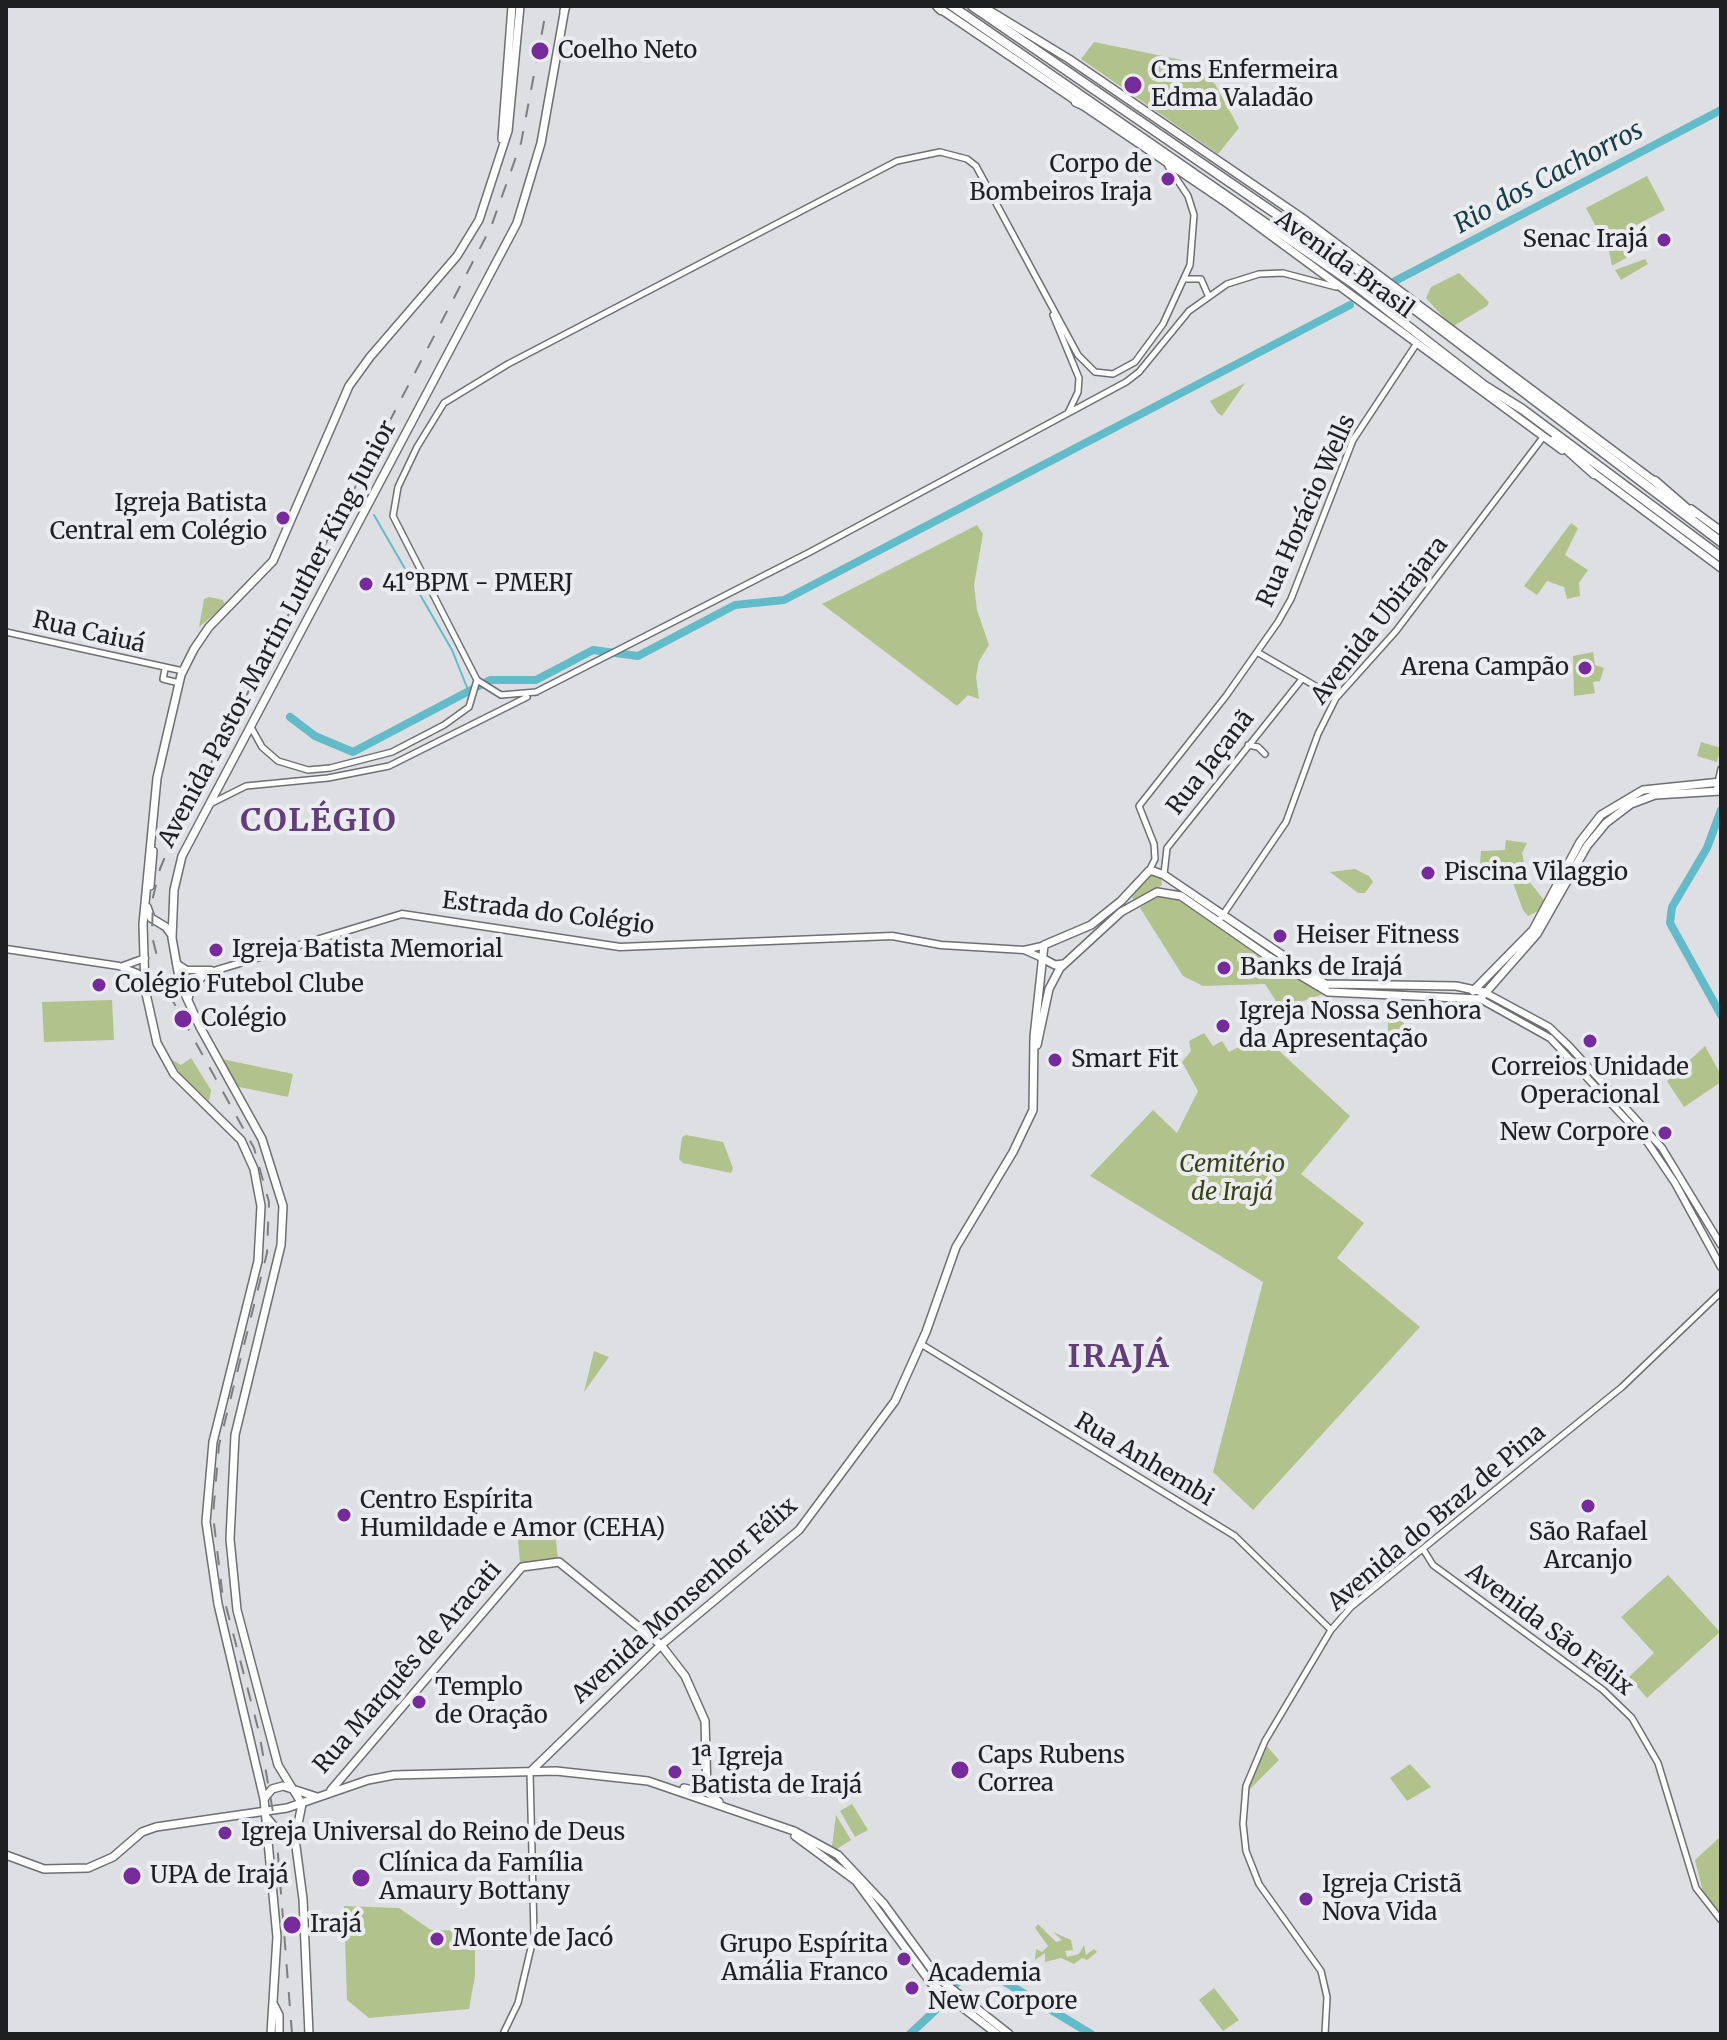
<!DOCTYPE html>
<html>
<head>
<meta charset="utf-8">
<style>
  body { margin:0 }
  #map { position:relative; width:1727px; height:2040px; overflow:hidden; background:#dedfe2; font-family:Merriweather,serif }
  canvas { display:block }
  .frame { position:absolute; inset:0; border:8px solid #1e1f20; pointer-events:none }
</style>
</head>
<body>
<div id="map">
<canvas width="1727" height="2040"></canvas>
<div class="frame"></div>
</div>
<script>
const ctx = document.querySelector('canvas').getContext('2d');
ctx.lineJoin = 'round';
function fillPath(path, color) {
  ctx.fillStyle = color;
  ctx.fill(path, 'evenodd');
}
function toPath(rows) {
  const path = new Path2D();
  for (const r of rows) {
    path.moveTo(r[0], r[1]);
    for (let i = 2; i < r.length; i += 2) path.lineTo(r[i], r[i + 1]);
  }
  return path;
}
function stroke(path, color, width, dash) {
  ctx.strokeStyle = color;
  ctx.lineWidth = width;
  ctx.lineCap = dash ? 'butt' : 'round';
  ctx.setLineDash(dash || []);
  ctx.stroke(path);
}
function label(font, color, halo, rows, align = 'center') {
  ctx.font = font + ' Merriweather,serif';
  ctx.lineWidth = 8;
  ctx.setLineDash([]);
  ctx.textBaseline = 'middle';
  ctx.strokeStyle = halo;
  ctx.fillStyle = color;
  for (const [text, x, y, turn = 0] of rows) {
    ctx.save();
    ctx.translate(x, y);
    ctx.rotate((+turn || 0) * Math.PI / 180);
    ctx.textAlign = isNaN(turn) ? turn : align;
    if (halo) ctx.strokeText(text, 0, 0);
    ctx.fillText(text, 0, 0);
    ctx.restore();
  }
}
fillPath(toPath([
  [1094,42,1182,60,1196,67,1215,84,1239,128,1218,154,1081,59],
  [1647,176,1665,210,1604,242,1586,208],
  [1630,239,1634,246,1626,258,1612,266,1609,251],
  [1645,259,1648,264,1621,280,1615,270],
  [1459,273,1489,302,1487,306,1452,327,1426,298,1431,287],
  [1245,383,1222,416,1217,412,1210,401],
  [1571,523,1578,528,1565,555,1588,570,1579,583,1580,596,1567,599,1564,587,1547,581,1537,595,1524,586],
  [977,525,983,534,974,585,977,610,989,645,979,661,976,677,979,699,968,695,957,706,822,604],
  [209,597,223,600,225,605,199,627,204,599],
  [1593,652,1595,665,1604,668,1600,681,1593,682,1595,693,1574,696,1573,656],
  [1701,742,1721,748,1717,762,1697,756],
  [1506,840,1527,843,1522,853,1528,880,1544,900,1540,910,1528,916,1523,910,1509,872,1480,865,1481,851,1505,850],
  [1355,869,1369,876,1373,882,1365,893,1358,893,1330,872],
  [1152,873,1161,876,1162,885,1134,901,1132,897],
  [1177,894,1326,993,1281,1009,1265,984,1203,986,1183,976,1140,908,1158,895],
  [112,1000,114,1040,44,1042,42,1002],
  [1388,1004,1404,1004,1404,1036,1388,1036],
  [1204,1033,1213,1046,1222,1041,1229,1052,1252,1040,1276,1048,1350,1116,1301,1174,1364,1223,1337,1258,1420,1327,1253,1510,1213,1472,1263,1282,1090,1176,1153,1110,1177,1133,1198,1091,1182,1062,1191,1051,1189,1041],
  [1705,1046,1721,1075,1721,1082,1684,1107,1667,1081],
  [191,1058,211,1090,209,1101,180,1073,171,1059,181,1065],
  [222,1059,293,1074,288,1097,235,1086],
  [686,1135,723,1142,733,1168,731,1173,683,1163,679,1159,682,1137],
  [594,1351,609,1357,584,1392],
  [554,1525,558,1558,520,1563,517,1528],
  [1668,1575,1720,1632,1647,1698,1629,1677,1654,1653,1621,1617],
  [1265,1744,1279,1760,1248,1791,1250,1777],
  [1410,1764,1431,1787,1407,1801,1390,1778],
  [852,1804,868,1830,855,1837,840,1811],
  [836,1815,851,1840,837,1849,832,1846],
  [1721,1836,1721,1913,1703,1892,1695,1860],
  [344,1906,399,1908,431,1930,475,1931,475,1976,469,2009,369,2018,347,2000],
  [1038,1924,1056,1942,1062,1940,1053,1932,1071,1940,1073,1950,1065,1951,1067,1957,1079,1954,1084,1945,1086,1955,1094,1949,1097,1952,1087,1960,1082,1958,1074,1964,1061,1958,1045,1962,1045,1953,1035,1960,1036,1949,1042,1952,1048,1946,1035,1928],
  [1214,1988,1239,2020,1223,2031,1199,2000]
]), '#b2c28d');
stroke(toPath([
  [374,515,408,574],
  [411,579,452,650,468,690]
]), '#61bbc8', 2);
stroke(toPath([
  [1395,281,1721,110],
  [290,717,315,736,353,752,490,680,536,680,593,650,638,656,735,605,784,600,1350,305],
  [1721,810,1707,848,1672,907,1670,923,1721,1015],
  [954,1986,967,1973,990,1973,1091,2034],
  [910,2034,942,2004]
]), '#61bbc8', 8);
const tertiary = toPath([
  [1186,279,1201,279,1208,295],
  [1053,315,1079,378,1078,392,1068,413],
  [6,632,183,671],
  [1257,652,1336,698],
  [165,669,163,679,179,683],
  [536,692,501,695,477,680,393,516,398,487,417,447,444,403,508,364,897,161,940,152,967,159,976,166,1078,355,1095,372,1113,374,1135,362,1163,324,1190,265,1194,215,1188,196,1168,166],
  [536,692,810,552,1126,382,1139,372,1189,311,1227,284,1259,274,1283,273,1336,287],
  [252,729,262,747,278,761,308,770,330,768,392,752,444,725,469,707,477,680],
  [1248,745,1258,747,1265,754],
  [1716,791,1721,769],
  [212,803,246,786,328,778,389,766,527,697],
  [1149,871,1155,859,1154,844,1139,806,1226,696,1278,622,1291,599,1353,440,1417,343],
  [1164,874,1167,848,1302,679],
  [1218,922,1286,822,1318,734,1336,698,1396,631,1544,436],
  [921,1344,1235,1536,1331,1630],
  [1423,1549,1433,1565,1603,1690,1632,1718,1658,1763,1696,1888,1721,1920],
  [503,2034,518,2003,534,1935,530,1772],
  [1325,2034,1327,1997,1321,1971,1259,1884,1246,1851,1243,1824,1246,1786,1265,1741,1331,1630,1351,1607,1622,1387,1721,1292]
]);
const secondary = toPath([
  [6,949,119,966,137,973,152,984,164,986,402,914,620,947,892,936,941,945,1024,950,1042,958],
  [1024,950,1042,946],
  [176,963,187,970,211,970],
  [123,966,145,958],
  [1484,992,1549,1027,1569,1046,1662,1148,1721,1245],
  [1480,999,1550,1038,1648,1143,1675,1183,1721,1267]
]);
const primary = toPath([
  [502,139,512,6],
  [150,886,153,851],
  [147,907,151,918,166,927,171,934],
  [1042,958,1055,965,1063,964],
  [1473,991,1533,930,1580,842,1601,815,1643,790,1721,782],
  [188,999,191,987,203,976],
  [1037,1045,1049,989,1060,968,1121,912,1157,892,1181,896,1266,955,1328,992,1480,999,1537,934,1587,846,1606,823,1631,804,1655,795,1721,791],
  [530,1772,661,1645,799,1530,895,1401,926,1332,956,1247,1013,1152,1033,1110,1034,1037,1044,945,1091,925,1121,901,1149,871,1153,871,1164,875,1325,984,1456,986,1484,992],
  [684,1788,700,1792,706,1784],
  [331,1790,522,1567,559,1562,661,1645,685,1676,705,1721,707,1792,719,1802],
  [264,1799,272,1789,283,1786,317,1797],
  [267,1818,278,1831,287,1832,298,1826],
  [795,1836,856,1881,931,1983,997,2034],
  [6,1855,44,1869,88,1868,113,1857,142,1832,156,1827,287,1808,368,1780,394,1775,556,1771,648,1781,794,1831,838,1855,884,1904,938,1978,1009,2034],
  [274,2005,279,2015,279,2034],
  [271,2034,277,1937,264,1799,218,1604,206,1522,213,1442,258,1261,261,1206,254,1169,241,1140,174,1074,157,1043,145,989,143,924,157,778,181,675,194,649,209,627,273,561,349,386,370,357,457,256,479,220,508,131,520,6],
  [309,2034,303,1899,295,1839,302,1804,278,1765,237,1610,230,1539,235,1435,281,1245,283,1206,262,1139,200,1027,180,983,172,938,174,890,182,856,517,223,541,143,565,8]
]);
const trunk = toPath([
  [982,6,1069,59,1305,220,1658,484],
  [939,8,1224,201,1562,450],
  [564,11,566,6],
  [1591,471,1721,568],
  [1691,509,1721,531]
]);
const motorway = toPath([
  [937,6,941,10],
  [952,6,1355,285,1485,386,1522,409,1721,557],
  [972,6,1409,305,1721,542],
  [1076,102,1101,113],
  [1555,439,1594,474],
  [1655,481,1693,514]
]);
stroke(tertiary, '#6e6f72', 8);
stroke(secondary, '#6e6f72', 9);
stroke(primary, '#6e6f72', 10);
stroke(trunk, '#6e6f72', 10);
stroke(motorway, '#6e6f72', 11);
stroke(tertiary, '#fff', 5);
stroke(secondary, '#fff', 6);
stroke(primary, '#fff', 7);
stroke(trunk, '#fff', 7);
stroke(motorway, '#fff', 8);
stroke(toPath([
  [292,2034,276,1829,259,1732,222,1591,213,1515,219,1445,267,1253,269,1202,254,1148,164,985,152,936,153,897,160,869,175,832,491,227,521,143,547,6]
]), '#7d7e80', 2, [14, 14]);
for (const [x, y, r, color] of [
  [540,51,10,"#762a9c"],
  [1133,85,10,"#762a9c"],
  [1168,179,8,"#762a9c"],
  [1664,240,8,"#762a9c"],
  [283,518,8,"#762a9c"],
  [366,584,8,"#762a9c"],
  [1585,668,8,"#762a9c"],
  [1428,873,8,"#762a9c"],
  [1280,936,8,"#762a9c"],
  [216,950,8,"#762a9c"],
  [1224,968,8,"#762a9c"],
  [99,985,8,"#762a9c"],
  [183,1019,10,"#762a9c"],
  [1223,1026,8,"#762a9c"],
  [1590,1041,8,"#762a9c"],
  [1055,1060,8,"#762a9c"],
  [1665,1133,8,"#762a9c"],
  [1588,1506,8,"#762a9c"],
  [344,1515,8,"#762a9c"],
  [419,1702,8,"#762a9c"],
  [960,1770,10,"#762a9c"],
  [675,1772,8,"#762a9c"],
  [225,1833,8,"#762a9c"],
  [132,1876,10,"#762a9c"],
  [361,1878,10,"#762a9c"],
  [1306,1899,8,"#762a9c"],
  [292,1925,10,"#762a9c"],
  [437,1939,8,"#762a9c"],
  [904,1959,8,"#762a9c"],
  [912,1988,8,"#762a9c"]
]) {
  const dot = new Path2D();
  dot.arc(x, y, r, 0, 2 * Math.PI);
  ctx.fillStyle = color;
  ctx.fill(dot);
  stroke(dot, '#ebecf0', 3);
}
label('24px', '#1e1f20', '#ebecf0', [
  ["Coelho Neto",558,51],
  ["Cms Enfermeira",1151,71],
  ["Edma Valadão",1151,99],
  ["Corpo de",1152,165,"right"],
  ["Bombeiros Iraja",1152,193,"right"],
  ["Senac Irajá",1648,240,"right"],
  ["Igreja Batista",267,504,"right"],
  ["Central em Colégio",267,532,"right"],
  ["41°BPM - PMERJ",382,584],
  ["Arena Campão",1569,668,"right"],
  ["Piscina Vilaggio",1444,873],
  ["Heiser Fitness",1296,936],
  ["Igreja Batista Memorial",232,950],
  ["Banks de Irajá",1240,968],
  ["Colégio Futebol Clube",115,985],
  ["Igreja Nossa Senhora",1239,1012],
  ["da Apresentação",1239,1040],
  ["Colégio",201,1019],
  ["Smart Fit",1071,1060],
  ["Correios Unidade",1590,1068,"center"],
  ["Operacional",1590,1096,"center"],
  ["New Corpore",1649,1133,"right"],
  ["Centro Espírita",360,1501],
  ["Humildade e Amor (CEHA)",360,1529],
  ["São Rafael",1588,1533,"center"],
  ["Arcanjo",1588,1561,"center"],
  ["Templo",435,1688],
  ["de Oração",435,1716],
  ["Caps Rubens",978,1756],
  ["Correa",978,1784],
  ["1ª Igreja",691,1758],
  ["Batista de Irajá",691,1786],
  ["Igreja Universal do Reino de Deus",241,1833],
  ["Clínica da Família",379,1864],
  ["Amaury Bottany",379,1892],
  ["UPA de Irajá",150,1876],
  ["Igreja Cristã",1322,1885],
  ["Nova Vida",1322,1913],
  ["Irajá",310,1925],
  ["Monte de Jacó",453,1939],
  ["Grupo Espírita",888,1945,"right"],
  ["Amália Franco",888,1973,"right"],
  ["Academia",928,1974],
  ["New Corpore",928,2002]
], 'left');
label('24px', '#1e1f20', '#ebecf0', [
  ["Avenida Brasil",1344,265,36],
  ["Rua Horácio Wells",1307,511,-66],
  ["Avenida Ubirajara",1380,621,-52],
  ["Rua Caiuá",89,633,13],
  ["Avenida Pastor Martin Luther King Junior",278,634,-62],
  ["Rua Jaçanã",1211,763,-52],
  ["Estrada do Colégio",548,914,7],
  ["Rua Anhembi",1144,1460,31],
  ["Avenida do Braz de Pina",1437,1518,-40],
  ["Avenida Monsenhor Félix",685,1601,-42],
  ["Avenida São Félix",1549,1630,37],
  ["Rua Marquês de Aracati",408,1668,-49]
]);
label('italic 24px', '#384314', '#ebecf0', [
  ["Cemitério",1232,1165],
  ["de Irajá",1232,1193]
]);
label('italic 26px', '#164046', '#ebecf0', [
  ["Rio dos Cachorros",1549,178,-28]
]);
ctx.letterSpacing = '2px';
label('bold 32px', '#623e78', '#ebecf0', [
  ["COLÉGIO",319,822],
  ["IRAJÁ",1119,1358]
]);
ctx.letterSpacing = '0px';
</script>
</body>
</html>
